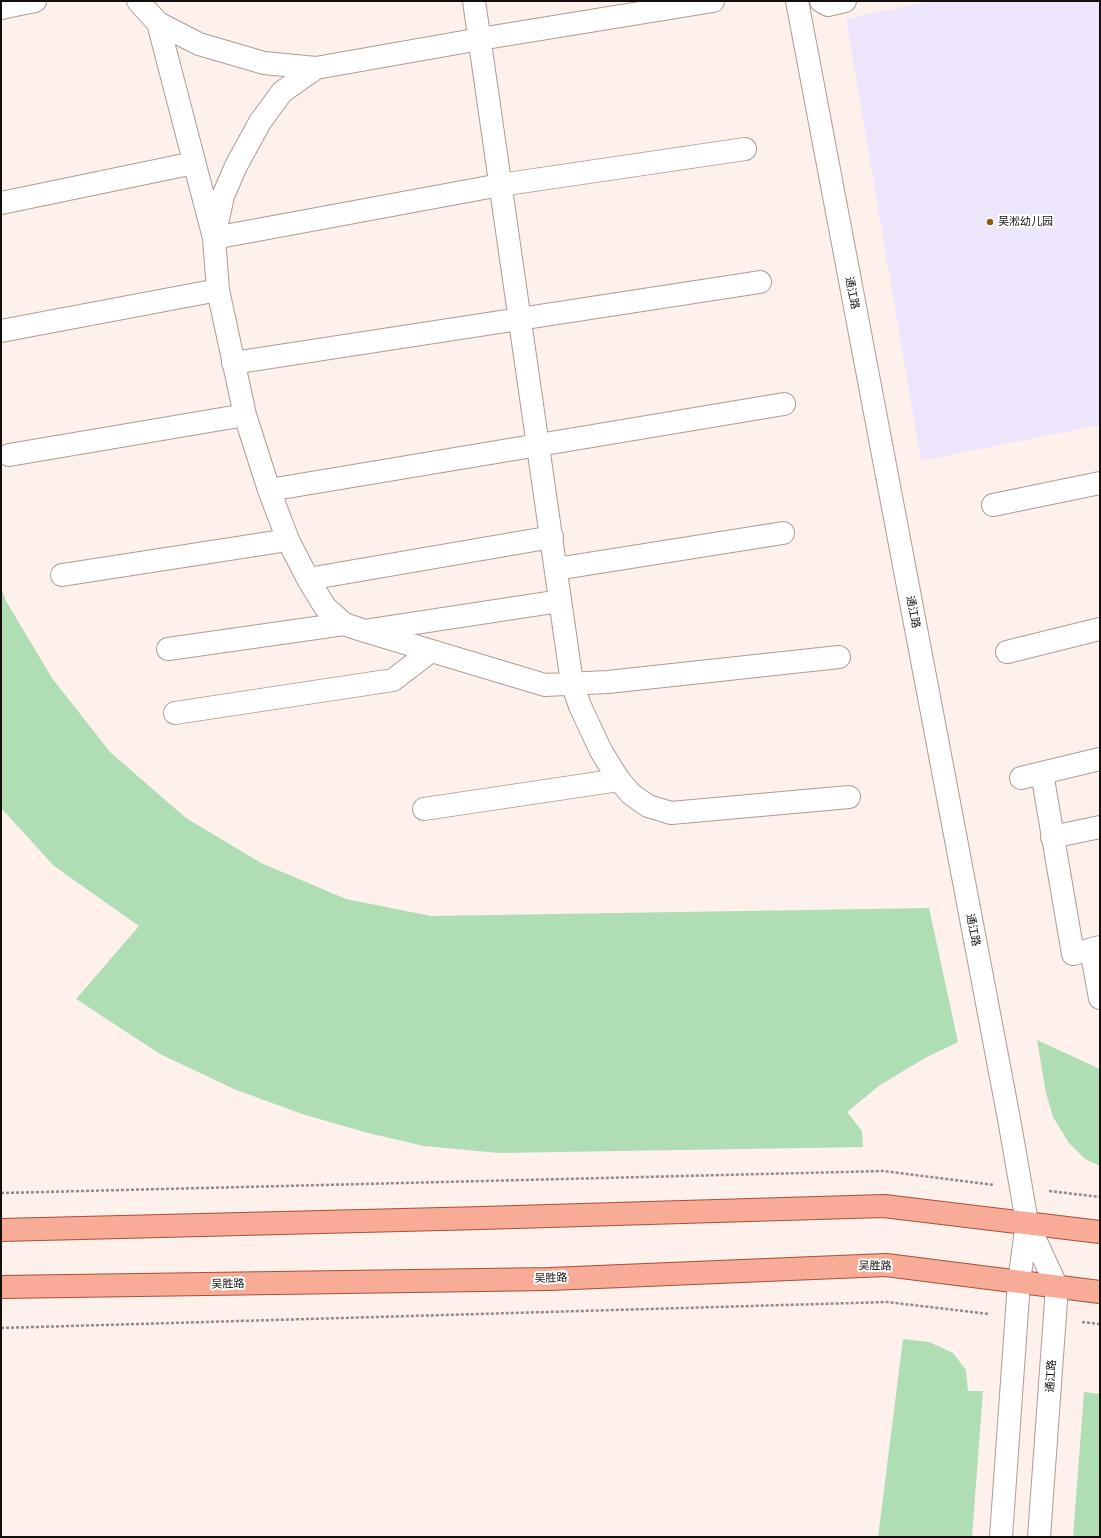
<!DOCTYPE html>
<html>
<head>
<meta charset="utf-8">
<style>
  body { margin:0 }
  #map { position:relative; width:1101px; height:1538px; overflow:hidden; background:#fef0eb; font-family:"Asap Condensed",sans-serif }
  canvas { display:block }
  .frame { position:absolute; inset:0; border:2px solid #140e0c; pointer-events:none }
</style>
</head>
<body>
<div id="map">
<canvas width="1101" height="1538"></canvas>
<div class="frame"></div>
</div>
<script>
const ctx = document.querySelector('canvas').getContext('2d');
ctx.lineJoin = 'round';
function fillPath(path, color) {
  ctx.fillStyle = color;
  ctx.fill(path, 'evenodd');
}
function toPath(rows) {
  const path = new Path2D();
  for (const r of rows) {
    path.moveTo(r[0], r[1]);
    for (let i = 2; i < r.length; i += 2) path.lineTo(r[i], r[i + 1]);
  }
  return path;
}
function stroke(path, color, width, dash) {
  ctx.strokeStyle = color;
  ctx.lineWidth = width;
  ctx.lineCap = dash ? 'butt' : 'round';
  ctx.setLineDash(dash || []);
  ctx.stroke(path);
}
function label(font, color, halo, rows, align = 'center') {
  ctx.font = font + ' "Asap Condensed","Noto Sans SC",sans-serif';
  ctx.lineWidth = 4;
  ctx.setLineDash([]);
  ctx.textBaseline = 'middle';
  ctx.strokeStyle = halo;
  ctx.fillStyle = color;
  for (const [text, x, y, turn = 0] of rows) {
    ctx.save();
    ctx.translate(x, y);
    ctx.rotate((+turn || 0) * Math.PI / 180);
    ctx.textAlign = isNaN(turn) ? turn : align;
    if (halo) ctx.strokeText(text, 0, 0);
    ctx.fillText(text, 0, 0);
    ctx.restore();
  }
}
fillPath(toPath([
  [931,1,1100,1,1100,425,921,461,846,19]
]), '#ede5fb');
fillPath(toPath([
  [1,588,6,601,52,678,110,752,186,818,261,863,346,899,431,916,929,908,958,1042,925,1058,880,1085,847,1112,862,1131,863,1147,499,1153,424,1146,368,1133,302,1114,234,1089,160,1054,76,999,139,926,54,866,1,808],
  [1037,1040,1100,1069,1100,1166,1085,1159,1069,1143,1053,1117,1046,1093],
  [903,1339,929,1342,953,1353,966,1370,968,1391,983,1391,972,1537,878,1537],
  [1084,1392,1100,1394,1100,1537,1073,1537]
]), '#afdeb5');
const minor = toPath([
  [138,1,158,23,199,44,264,63,316,68],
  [474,1,572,683,580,706,601,751,619,780,631,794,648,806,671,813,849,797],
  [713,1,480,39,316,68,282,92,260,122,236,166,223,196,214,238,218,290,245,415,269,490,288,540,308,579,325,607,344,624,365,631,545,685,608,682,839,657],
  [797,1,1009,1119,1027,1222,1019,1282,1001,1537],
  [821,1,828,5,845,1],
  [1,8,35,1],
  [158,23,214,238,500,185,745,149],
  [1,203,194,163],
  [1,331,218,290],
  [233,363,760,282],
  [9,455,245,415],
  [269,490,784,404],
  [993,505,1100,483],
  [556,569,783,533],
  [62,575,288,540],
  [308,579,552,537],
  [370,630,560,601],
  [168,649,344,624],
  [1007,652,1100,629],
  [175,713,393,680,431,651],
  [1042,773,1073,954,1100,947],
  [1021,778,1100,759],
  [424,809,619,780],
  [1052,837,1100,827],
  [1091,950,1100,998],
  [1027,1222,1057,1287,1039,1537]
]);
const major = toPath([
  [1,1230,482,1218,884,1206,1100,1232],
  [1,1287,550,1279,886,1265,1100,1292]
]);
stroke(minor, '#ac9c95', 24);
stroke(major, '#a65038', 24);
stroke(toPath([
  [1049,1191,1100,1197],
  [1,1193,883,1171,994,1185],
  [1082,1322,1100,1324],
  [1,1328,887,1302,989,1314]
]), '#958a87', 2.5, [3, 2]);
stroke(minor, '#fff', 22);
stroke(major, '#f8ab96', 22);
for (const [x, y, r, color] of [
  [990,222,4,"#905c0e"]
]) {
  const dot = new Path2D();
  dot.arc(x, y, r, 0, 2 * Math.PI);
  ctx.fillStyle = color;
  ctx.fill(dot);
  stroke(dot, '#fff', 1.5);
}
label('11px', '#140e0c', '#fff', [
  ["吴淞幼儿园",998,222]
], 'left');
label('11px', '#140e0c', '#fff', [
  ["通江路",852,293,79],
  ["通江路",913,612,79],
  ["通江路",973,930,79],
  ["吴胜路",875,1266,1],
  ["吴胜路",551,1278,-2],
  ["吴胜路",228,1284,-1],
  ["通江路",1051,1376,-86]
]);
</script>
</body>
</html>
